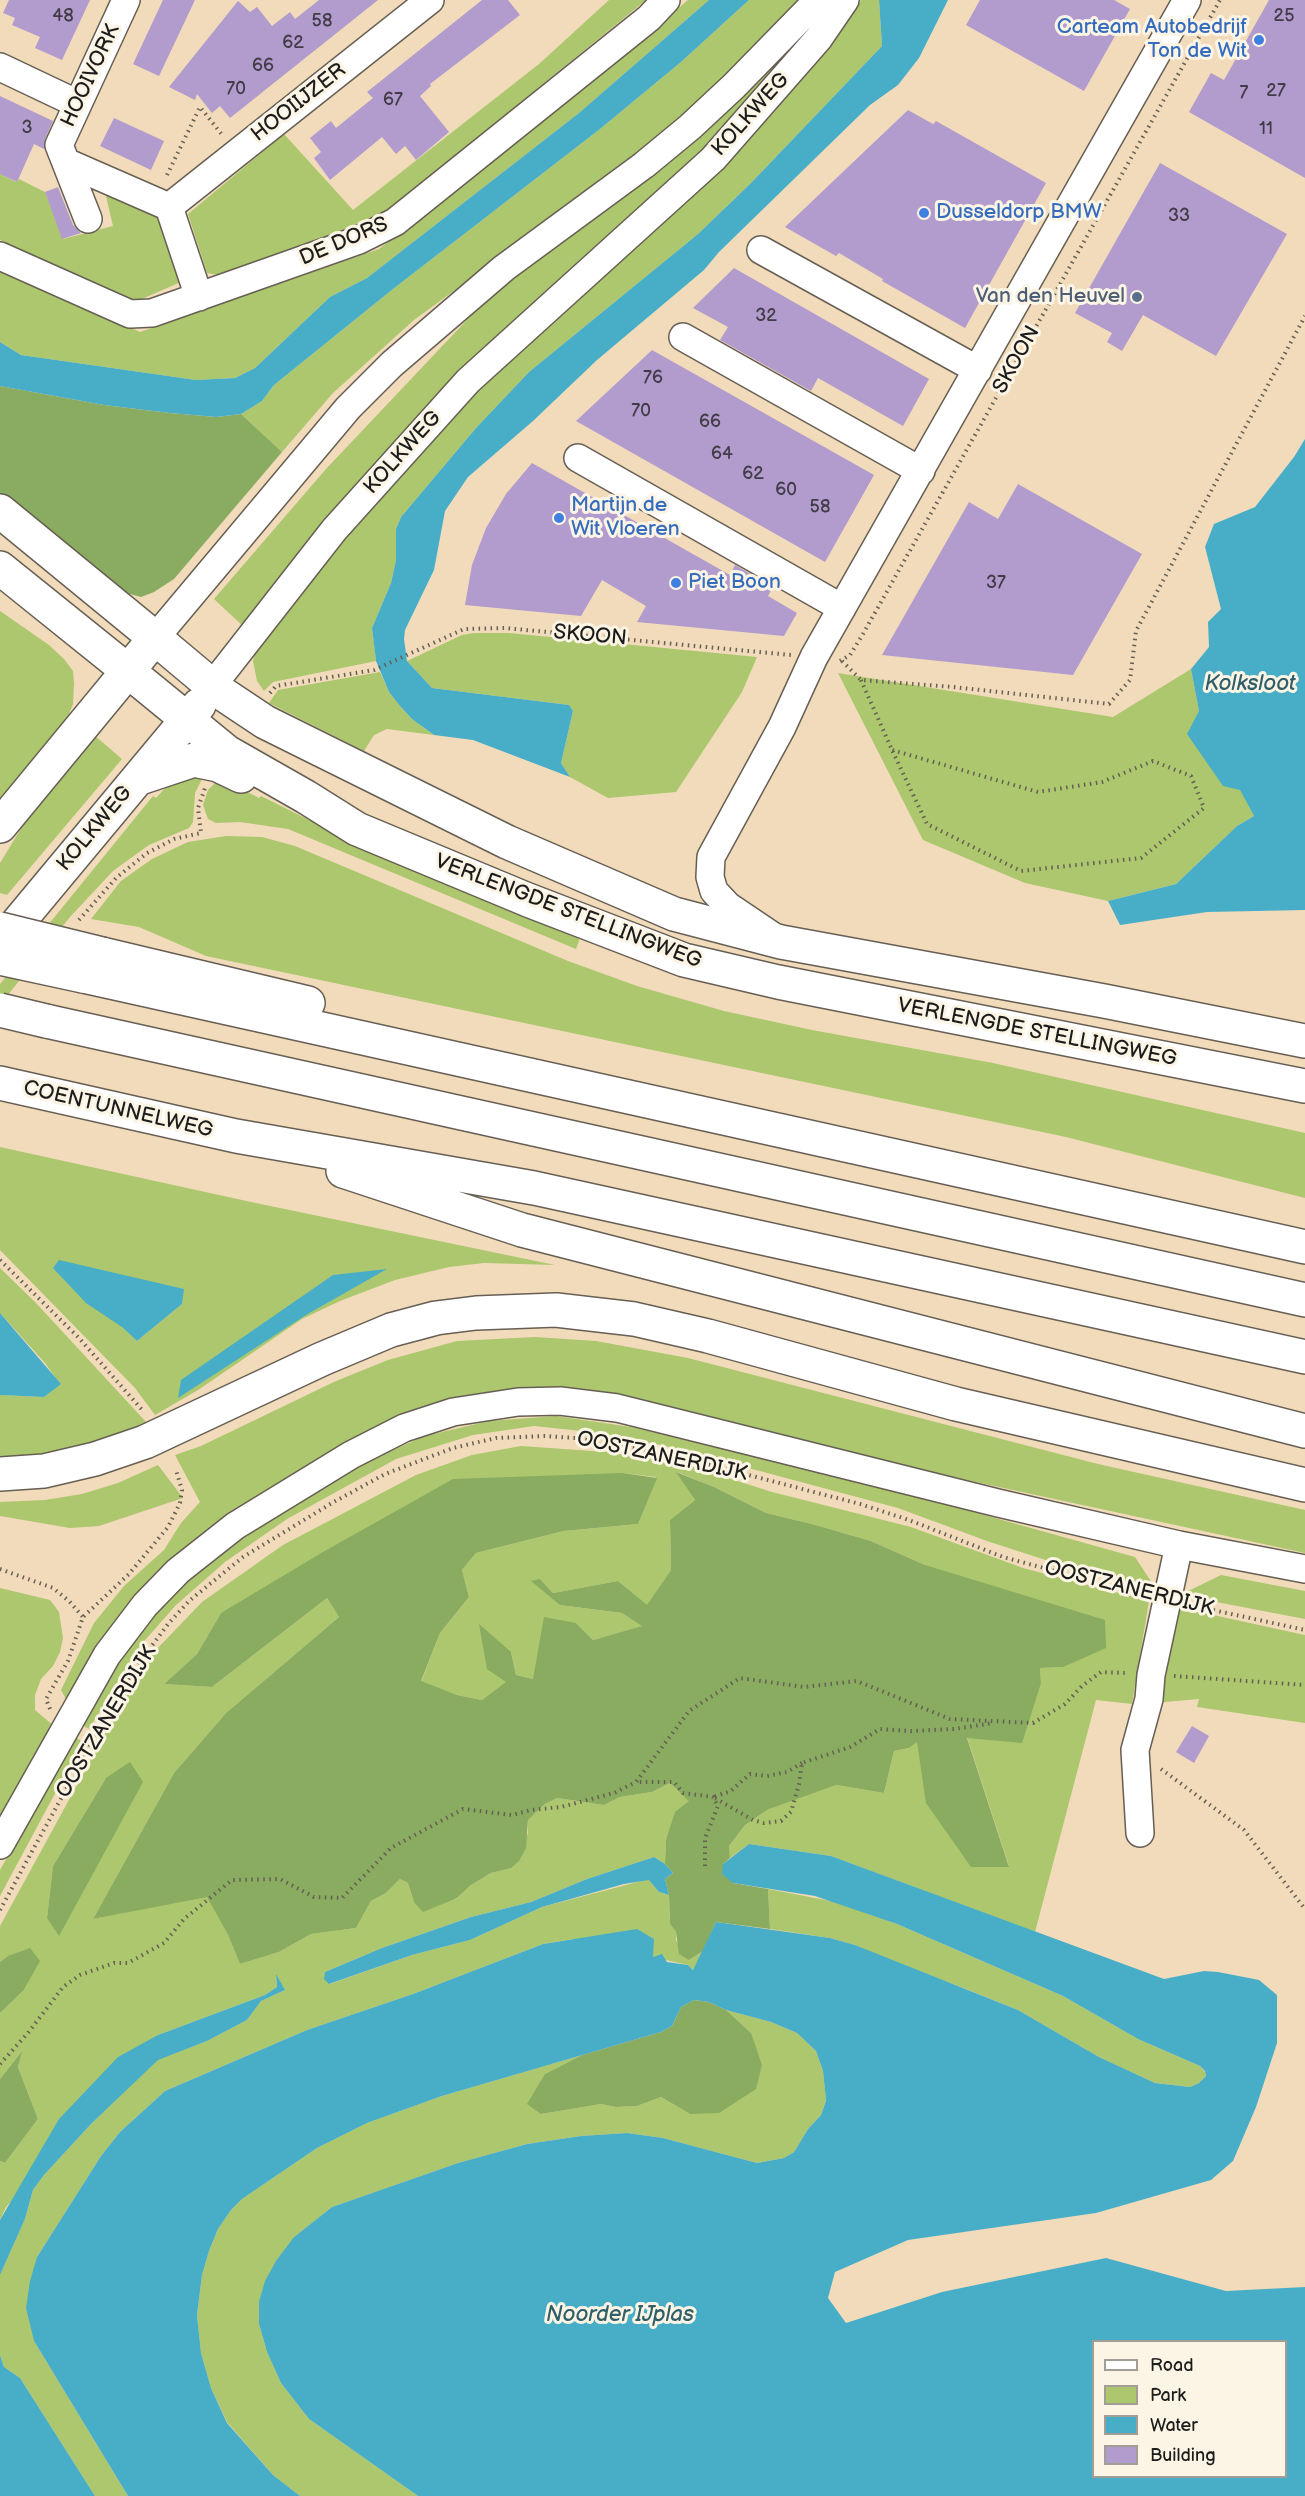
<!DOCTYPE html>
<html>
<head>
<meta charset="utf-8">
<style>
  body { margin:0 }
  #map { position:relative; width:1305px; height:2496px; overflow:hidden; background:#f1dbbb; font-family:"Balsamiq Sans",sans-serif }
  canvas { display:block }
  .legend { position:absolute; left:1092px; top:2340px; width:195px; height:138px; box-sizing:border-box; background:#fcf5e5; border:2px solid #a29e95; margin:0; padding:8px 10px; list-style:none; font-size:18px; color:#1c1c1c }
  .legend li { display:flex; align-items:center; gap:12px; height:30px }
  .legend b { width:30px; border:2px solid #a29e95 }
</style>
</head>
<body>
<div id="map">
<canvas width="1305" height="2496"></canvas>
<ul class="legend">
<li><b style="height:8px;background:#fff"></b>Road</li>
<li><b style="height:16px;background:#acc76d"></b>Park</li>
<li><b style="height:16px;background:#48aec8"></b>Water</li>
<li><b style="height:16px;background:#b29bcd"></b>Building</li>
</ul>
</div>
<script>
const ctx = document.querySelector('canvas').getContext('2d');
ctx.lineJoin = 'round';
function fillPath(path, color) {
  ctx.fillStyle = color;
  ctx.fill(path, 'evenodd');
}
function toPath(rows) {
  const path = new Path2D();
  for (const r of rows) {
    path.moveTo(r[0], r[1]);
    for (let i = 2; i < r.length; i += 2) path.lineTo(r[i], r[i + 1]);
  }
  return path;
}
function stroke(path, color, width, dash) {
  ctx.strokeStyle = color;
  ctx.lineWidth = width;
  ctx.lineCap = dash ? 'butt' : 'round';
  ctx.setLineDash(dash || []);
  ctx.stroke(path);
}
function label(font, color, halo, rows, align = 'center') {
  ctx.font = font + ' "Balsamiq Sans",sans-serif';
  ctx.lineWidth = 6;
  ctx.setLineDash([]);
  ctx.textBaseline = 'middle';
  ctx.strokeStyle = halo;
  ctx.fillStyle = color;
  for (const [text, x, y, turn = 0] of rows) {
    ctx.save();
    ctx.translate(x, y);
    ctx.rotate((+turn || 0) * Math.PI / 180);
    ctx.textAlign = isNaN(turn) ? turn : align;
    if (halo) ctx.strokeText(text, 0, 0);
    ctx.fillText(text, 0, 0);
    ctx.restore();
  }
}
fillPath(toPath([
  [609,0,646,0,375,221,219,275,207,273,188,214,284,134,353,210,539,64],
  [688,0,709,0,579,113,367,278,330,297,255,368,235,378,196,380,21,355,0,342,0,269,140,332,379,249,639,42],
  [749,0,805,0,698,108,532,234,414,320,333,393,282,452,241,414,262,401,274,385,393,289,600,129,681,62],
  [838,0,708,152,244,627,214,599,326,469,499,286],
  [861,0,879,0,882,46,751,183,698,234,529,372,476,428,401,517,396,529,396,560,391,583,372,628,376,661,273,682,264,691,257,681,253,661,256,648,263,635,440,422,755,133],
  [0,169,4,176,16,182,19,179,45,192,63,239,113,226,105,192,155,214,168,223,183,281,135,302,0,240],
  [0,611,49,645,64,659,73,671,74,684,73,704,66,722,0,800],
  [474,633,509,633,757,657,742,692,676,792,608,798,570,777,561,763,573,711,569,705,432,688,407,661,462,635],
  [1191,669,1199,711,1254,816,1237,826,1176,884,1108,901,1025,883,923,840,838,673,1113,717],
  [380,672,389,692,400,706,412,719,434,735,387,729,374,735,364,751,269,703,278,690],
  [94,735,122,759,7,895,0,893,0,863,41,796],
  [184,777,203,777,195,793,193,822,189,828,149,845,113,871,70,917,3,1001,0,1000,0,984,153,796,156,798,169,784],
  [218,780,232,784,259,798,261,796,357,844,580,938,576,949,288,829,240,822,216,823,208,819,203,805,208,790],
  [226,836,262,837,295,846,568,961,637,986,724,1011,812,1030,993,1063,1305,1133,1305,1198,1066,1137,206,956,139,927,91,919,121,881,152,859,188,842],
  [0,1147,251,1202,555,1265,484,1263,449,1267,395,1280,340,1301,302,1319,198,1390,155,1415,135,1388,0,1250],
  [182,1304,137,1341,122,1327],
  [0,1268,36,1303,147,1423,133,1432,52,1454,0,1459,0,1395,44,1397,60,1384,45,1363,0,1313],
  [535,1337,596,1341,688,1358,1098,1464,1305,1510,1305,1553,869,1459,657,1403,597,1392,543,1388,491,1392,458,1399,246,1507,68,1703,61,1690,94,1623,124,1586,164,1550,181,1523,200,1502,175,1455,201,1446,336,1381,388,1360,457,1341],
  [556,1416,631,1427,905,1493,1135,1557,1156,1589,1061,1565,987,1541,898,1508,670,1447,591,1432,534,1426,473,1435,396,1459,287,1519,225,1562,176,1605,139,1647,89,1729,82,1725,121,1655,159,1606,210,1561,267,1520,370,1460,425,1436,489,1421],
  [521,1446,606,1452,675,1461,772,1492,911,1527,1023,1568,1149,1601,1132,1704,1096,1700,1035,1932,831,1856,749,1844,730,1858,729,1846,745,1825,769,1809,788,1801,836,1785,884,1793,894,1751,909,1748,917,1740,1009,1866,967,1737,1041,1683,1040,1668,1063,1667,925,1565,871,1541,812,1524,766,1513,714,1487,677,1472,695,1500,670,1520,671,1570,647,1606,618,1581,553,1593,540,1579,560,1605,622,1613,643,1626,593,1640,576,1623,533,1679,516,1675,511,1652,507,1682,482,1700,457,1695,421,1682,440,1633,469,1597,462,1570,476,1553,564,1531,638,1524,656,1477,623,1473,221,1613,197,1654,164,1684,212,1687,327,1598,339,1617,226,1713,174,1773,93,1919,207,1896,228,1935,240,1964,279,1952,311,1934,356,1928,371,1901,386,1893,400,1879,408,1883,414,1902,456,1899,471,1885,491,1873,510,1868,528,1833,528,1820,545,1804,557,1798,604,1805,620,1797,652,1792,670,1783,690,1801,666,1840,665,1864,654,1857,587,1879,531,1902,471,1917,382,1948,325,1972,330,1984,412,1955,470,1940,542,1907,649,1879,659,1892,669,1895,670,1924,676,1932,676,1940,689,1960,703,1951,693,1970,688,1965,573,1939,543,1944,413,1994,307,2030,165,2091,120,2132,101,2156,37,2257,34,2341,128,2496,95,2496,20,2378,4,2367,0,2355,0,2275,25,2219,33,2190,44,2175,91,2124,158,2059,207,2041,247,2020,261,2001,285,1990,276,1976,277,1987,265,1995,158,2035,6,2207,0,2220,0,2161,5,2163,38,2119,18,2067,21,2052,0,2079,0,2013,23,1991,8,1956,0,1962,0,1926,122,1703,154,1652,202,1602,283,1545,416,1475,472,1455],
  [106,1778,47,1918,53,1866],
  [158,1465,183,1498,99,1526,70,1528,0,1516,0,1502,45,1500,82,1494,118,1483],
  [1221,1575,1305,1591,1305,1619,1180,1595],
  [0,1588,50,1600,59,1612,63,1638,60,1652,53,1666,41,1679,35,1695,35,1710,54,1726,0,1825],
  [1176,1607,1305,1635,1305,1723,1197,1707,1199,1699,1153,1703],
  [75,1737,80,1740,81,1745,0,1896,0,1870],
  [768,1889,836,1902,897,1924,1063,1996,1138,2039,1200,2066,1205,2072,1206,2076,1199,2083,1190,2087,1155,2083,1099,2057,1018,2010,966,1989,886,1959,855,1945,830,1938,770,1929],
  [726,2010,771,2022,797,2033,816,2051,823,2071,826,2099,821,2115,808,2129,794,2152,784,2158,757,2163,663,2138,627,2133,581,2136,527,2144,458,2163,332,2207,294,2237,259,2324,267,2352,281,2383,309,2419,418,2496,300,2496,273,2475,227,2422,211,2388,201,2353,197,2315,202,2275,209,2251,218,2229,231,2210,242,2199,317,2148,367,2123,442,2096,582,2055,545,2074,541,2114,601,2104,616,2107,637,2106,661,2097,690,2114,751,2033]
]), '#acc76d');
fillPath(toPath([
  [0,386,104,405,170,413,216,417,241,414,282,452,174,579,154,592,141,597,119,591,0,501],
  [676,1472,714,1487,766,1513,812,1524,871,1541,925,1565,1105,1620,1106,1648,1063,1667,1040,1668,1041,1683,1022,1743,967,1738,1009,1867,971,1867,926,1803,917,1742,909,1748,894,1751,884,1793,836,1785,769,1809,745,1825,729,1846,730,1858,723,1864,733,1883,768,1889,770,1929,716,1922,703,1951,689,1960,679,1954,676,1932,670,1924,669,1895,665,1879,673,1873,665,1864,666,1840,675,1812,689,1801,670,1783,652,1792,620,1797,604,1805,557,1798,545,1804,528,1820,526,1848,519,1861,511,1868,491,1873,471,1885,457,1898,423,1912,414,1902,408,1883,400,1879,386,1893,371,1901,356,1928,311,1934,279,1952,240,1964,228,1935,207,1897,93,1919,174,1773,226,1713,339,1617,327,1598,212,1687,164,1684,197,1654,221,1613,323,1552,453,1479,623,1473,657,1478,638,1524,564,1531,476,1553,462,1570,469,1597,440,1633,421,1681,457,1695,482,1700,506,1682,487,1669,479,1624,511,1652,516,1675,533,1679,544,1617,576,1623,593,1640,642,1626,622,1613,560,1605,531,1581,540,1579,553,1593,618,1581,647,1605,671,1570,670,1520,695,1500],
  [130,1762,143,1782,59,1936,47,1918,53,1866,106,1778],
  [30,1948,40,1961,23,1991,0,2013,0,1962,8,1956],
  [694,2000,709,2002,726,2010,751,2033,762,2065,756,2089,719,2113,690,2114,661,2097,637,2106,616,2107,601,2104,541,2114,527,2104,545,2074,582,2055,661,2032,672,2026,681,2007],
  [22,2051,18,2067,38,2119,5,2163,0,2161,0,2079]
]), '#89ac60');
fillPath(toPath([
  [709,0,749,0,681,62,600,129,393,289,274,385,262,401,241,414,216,417,170,413,104,405,0,386,0,342,21,355,196,380,235,378,255,368,330,297,367,278,579,113],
  [879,0,948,0,919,58,898,85,870,105,719,252,704,270,597,360,533,421,468,477,445,511,434,570,405,630,404,639,407,661,432,688,569,705,573,711,561,763,570,777,473,740,434,735,412,719,400,706,389,692,376,661,372,628,391,583,396,560,396,529,401,517,476,428,529,372,698,234,751,183,882,46],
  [1305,439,1305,910,1207,912,1120,925,1108,901,1176,884,1237,826,1254,816,1240,790,1223,786,1187,734,1199,711,1191,669,1209,647,1208,622,1221,609,1205,547,1214,524,1255,507,1294,457],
  [59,1260,184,1289,182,1304,137,1341,122,1327,86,1303,53,1268],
  [387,1269,306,1315,178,1398,181,1380,333,1275],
  [0,1313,61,1384,44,1397,0,1395],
  [749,1844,831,1856,1164,1979,1204,1971,1218,1972,1259,1980,1277,1995,1277,2043,1256,2107,1233,2161,1211,2180,1096,2213,908,2240,835,2272,828,2298,846,2323,942,2292,1106,2258,1226,2291,1305,2287,1305,2496,418,2496,309,2419,281,2383,267,2352,259,2324,259,2302,265,2281,276,2261,294,2237,332,2207,458,2163,527,2144,581,2136,627,2133,663,2138,757,2163,784,2158,794,2152,808,2129,821,2115,826,2100,823,2071,816,2051,797,2033,771,2022,726,2010,709,2002,694,2000,681,2007,672,2026,661,2032,442,2096,367,2123,317,2148,242,2199,231,2210,218,2229,209,2251,202,2275,197,2315,201,2353,211,2388,227,2423,273,2475,300,2496,128,2496,34,2341,26,2308,30,2281,37,2257,101,2156,120,2132,165,2091,307,2030,413,1994,543,1944,637,1929,654,1939,653,1957,662,1954,667,1962,688,1965,693,1970,716,1922,830,1938,855,1945,1018,2010,1099,2057,1155,2083,1190,2087,1199,2083,1206,2076,1205,2071,1200,2066,1138,2039,1063,1996,897,1924,815,1896,733,1883,722,1874,723,1864],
  [1094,2342,1286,2342,1286,2476,1094,2476],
  [654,1857,665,1864,673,1873,665,1879,669,1895,659,1892,649,1880,624,1884,542,1907,470,1940,412,1955,329,1984,324,1979,325,1972,382,1948,471,1917,531,1902,587,1879],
  [276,1974,285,1990,261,2001,247,2020,207,2041,158,2060,91,2124,44,2175,33,2190,25,2219,0,2275,0,2220,59,2119,118,2057,158,2035,265,1995,277,1987],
  [0,2355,4,2367,20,2378,95,2496,0,2496]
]), '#48aec8');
fillPath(toPath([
  [9,0,90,0,62,60,35,48,40,37,12,25,15,18,3,13],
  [163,0,195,0,159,76,133,64],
  [319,0,378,0,230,118,220,106,212,113,197,94,195,100,169,87,238,1,250,12,257,7,272,26,290,12,295,19],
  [482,0,508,0,520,15,430,84,431,86,420,96,449,132,416,160,405,146,396,154,382,137,330,180,314,158,321,152,310,138,331,121,336,128,373,98,367,92],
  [980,0,1114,0,1130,9,1084,91,966,25],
  [1269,0,1305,0,1305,178,1189,112,1211,73,1224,80],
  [0,96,53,121,45,139,44,149,34,144,17,182,0,174],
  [908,110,933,124,936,121,1046,183,965,328,882,281,883,279,839,253,836,256,785,227],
  [114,118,164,141,151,170,100,146],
  [1160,163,1287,234,1216,356,1143,315,1122,351,1107,342,1112,333,1075,313],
  [58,187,73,225,81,233,62,239,45,192],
  [734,268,929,379,903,426,818,378,811,391,720,340,728,327,693,308],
  [652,350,874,475,825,562,576,421],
  [532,463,730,575,735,565,773,587,768,596,797,613,784,636,637,622,646,606,602,580,581,616,465,605,472,565,486,528,506,494],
  [1018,484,1142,554,1073,675,882,655,969,502,998,519],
  [1192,1726,1209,1736,1194,1763,1176,1752]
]), '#b29bcd');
const minor = toPath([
  [0,67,78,104],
  [66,162,169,207,199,297],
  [169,207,430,0],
  [88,219,59,145,126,0],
  [761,250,978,370],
  [0,256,130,314,152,313,359,240,395,222,649,18,666,0],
  [683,337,921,471],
  [578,458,842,608],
  [155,638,348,408,392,364,504,268,644,165,690,127,734,86,818,0],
  [212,686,334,530,468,381,713,159,819,38,845,0],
  [771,935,728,906,714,891,710,877,711,857,782,727,814,657,1187,0],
  [1140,1833,1135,1750,1149,1699,1151,1675,1179,1545],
  [0,1845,107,1655,145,1605,178,1571,235,1526,351,1455,404,1428,453,1412,518,1402,560,1401,617,1408,998,1503,1179,1545,1305,1569]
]);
const major = toPath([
  [128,671,227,752,306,797,357,829,528,900,684,960,778,982,1305,1086],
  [140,778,194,760,218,765,241,776],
  [0,826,155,638,217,690,265,722,507,842,674,914,781,942,1104,1001,1305,1041],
  [0,944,199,705]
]);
const highway = toPath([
  [0,511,155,638],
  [0,568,128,671],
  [102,954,308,1003],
  [83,976,1305,1247],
  [46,1021,1305,1300],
  [0,1083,236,1136,534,1188,1305,1357],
  [343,1171,522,1230,1305,1431],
  [0,1474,44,1471,95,1459,145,1442,322,1359,391,1330,436,1318,476,1313,556,1310,634,1319,708,1336,956,1404,1305,1485]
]);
stroke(minor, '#675f54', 30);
stroke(major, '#675f54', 36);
stroke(highway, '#675f54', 36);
stroke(toPath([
  [167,175,200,107,223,136],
  [840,661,850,655,863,634,1220,0],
  [842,661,861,680,953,687,1109,704,1130,680,1136,631,1305,316],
  [861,680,892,750,927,824,1021,871,1141,858,1204,808,1191,776,1153,761,1102,782,1038,792,892,750],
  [270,693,276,686,374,670,464,629,505,628,791,655],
  [79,920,116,878,147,853,174,839,201,833,198,808,205,788],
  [0,1260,79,1338,144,1412],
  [0,1569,53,1588,69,1601,83,1617],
  [1190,1605,1305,1630],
  [1174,1676,1305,1685],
  [50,1709,46,1699,68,1661,83,1617,129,1574,168,1527,180,1503,182,1490,176,1470],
  [802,1763,787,1772,767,1776,750,1774,731,1791,713,1797,753,1820,764,1823,781,1821,791,1812,799,1784,802,1763,850,1747,880,1729,911,1731,954,1729,993,1723],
  [1161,1769,1244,1830,1305,1909],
  [705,1866,705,1838,718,1806,713,1797,683,1793,674,1782,636,1782,689,1711,740,1678,804,1687,857,1681,950,1719,1033,1723,1065,1704,1082,1686,1101,1672,1128,1673],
  [0,1910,110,1709,134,1670,168,1624,189,1601,243,1557,332,1503,385,1474,453,1448,496,1438,544,1436,575,1438,668,1454,860,1504,909,1520,1003,1557,1144,1595],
  [0,2064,28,2033,63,1987,80,1975,114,1963,128,1963,164,1943,184,1919,232,1880,280,1879,314,1897,342,1898,391,1848,463,1809,512,1815,531,1810,561,1807,614,1793,636,1782]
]), '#675f54', 4, [1.5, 4.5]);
stroke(minor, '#fff', 27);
stroke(major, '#fff', 33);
stroke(highway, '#fff', 33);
const highwayBridge = toPath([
  [0,929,102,954],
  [0,958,83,976],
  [0,1010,46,1021]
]);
stroke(highwayBridge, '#675f54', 36, []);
stroke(highwayBridge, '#fff', 33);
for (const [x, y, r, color] of [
  [1259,40,6,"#3f7fe0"],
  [924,213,6,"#3f7fe0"],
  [1137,297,6,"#5c6f8a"],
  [559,518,6,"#3f7fe0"],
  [676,583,6,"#3f7fe0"]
]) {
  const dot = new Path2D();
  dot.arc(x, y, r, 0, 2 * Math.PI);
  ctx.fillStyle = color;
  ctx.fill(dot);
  stroke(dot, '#fcf5e5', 2);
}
label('18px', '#423c48', null, [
  ["48",63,16],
  ["25",1284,16],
  ["58",322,21],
  ["62",293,43],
  ["66",263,66],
  ["70",236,89],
  ["27",1276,91],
  ["7",1244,93],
  ["67",393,100],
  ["3",27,128],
  ["11",1266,129],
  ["33",1179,216],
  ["32",766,316],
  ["76",653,378],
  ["70",641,411],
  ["66",710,422],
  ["64",722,454],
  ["62",753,474],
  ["60",786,490],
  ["58",820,507],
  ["37",996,583]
]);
label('21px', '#366cbe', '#fcf5e5', [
  ["Carteam Autobedrijf",1247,28,"right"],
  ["Ton de Wit",1247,52,"right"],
  ["Dusseldorp BMW",936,213],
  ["Martijn de",571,506],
  ["Wit Vloeren",571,530],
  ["Piet Boon",688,583]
], 'left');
label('21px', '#1c1c1c', '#fcf5e5', [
  ["HOOIVORK",91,76,-65],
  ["HOOIIJZER",299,103,-38],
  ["KOLKWEG",751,115,-48],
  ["DE DORS",344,242,-23],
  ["SKOON",1017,360,-61],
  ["KOLKWEG",403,453,-48],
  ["SKOON",590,636,5],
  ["KOLKWEG",95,829,-50],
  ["VERLENGDE STELLINGWEG",568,912,21],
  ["VERLENGDE STELLINGWEG",1037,1033,11],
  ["COENTUNNELWEG",118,1110,13],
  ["OOSTZANERDIJK",662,1457,12],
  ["OOSTZANERDIJK",1129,1589,14],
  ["OOSTZANERDIJK",107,1722,-59]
]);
label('21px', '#4e5e75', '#fcf5e5', [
  ["Van den Heuvel",1125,297]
], 'right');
label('italic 22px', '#305e69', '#fcf5e5', [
  ["Kolksloot",1250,684],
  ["Noorder IJplas",620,2315]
]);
</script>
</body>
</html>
